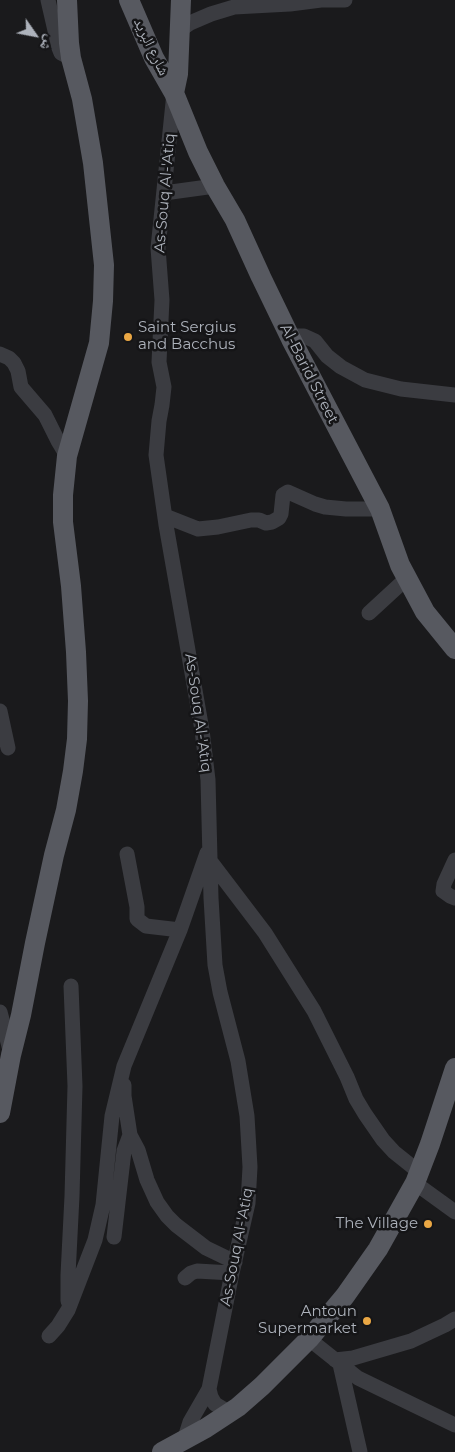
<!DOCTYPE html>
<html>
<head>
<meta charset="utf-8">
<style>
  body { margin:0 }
  #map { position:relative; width:455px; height:1452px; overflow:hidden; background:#1a1a1c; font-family:Montserrat,"Noto Naskh Arabic",sans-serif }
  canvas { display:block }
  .north { position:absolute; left:10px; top:10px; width:50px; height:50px; -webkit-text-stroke:4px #151517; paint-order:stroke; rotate:123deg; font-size:14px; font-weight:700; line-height:20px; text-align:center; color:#adb2bb }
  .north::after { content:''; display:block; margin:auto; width:18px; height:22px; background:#adb2bb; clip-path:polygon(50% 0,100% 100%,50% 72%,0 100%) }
</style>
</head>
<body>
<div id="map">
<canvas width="455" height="1452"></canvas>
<div class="north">ش</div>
</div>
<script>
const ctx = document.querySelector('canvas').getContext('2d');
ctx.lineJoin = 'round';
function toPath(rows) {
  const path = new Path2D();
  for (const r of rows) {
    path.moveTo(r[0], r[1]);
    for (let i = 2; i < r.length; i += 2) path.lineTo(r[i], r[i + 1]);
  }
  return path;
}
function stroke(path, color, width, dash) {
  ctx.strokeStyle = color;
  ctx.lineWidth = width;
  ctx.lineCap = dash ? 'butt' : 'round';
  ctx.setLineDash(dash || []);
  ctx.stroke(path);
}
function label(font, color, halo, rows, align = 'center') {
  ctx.font = font + ' Montserrat,"Noto Naskh Arabic",sans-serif';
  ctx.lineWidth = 5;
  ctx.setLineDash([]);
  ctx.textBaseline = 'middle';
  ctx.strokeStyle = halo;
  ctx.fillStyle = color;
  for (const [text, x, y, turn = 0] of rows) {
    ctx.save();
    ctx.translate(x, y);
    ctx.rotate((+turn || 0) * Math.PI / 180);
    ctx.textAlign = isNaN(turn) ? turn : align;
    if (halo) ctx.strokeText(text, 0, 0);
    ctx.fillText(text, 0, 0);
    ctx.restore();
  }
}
stroke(toPath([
  [48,0,59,48,61,53,71,58],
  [180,30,190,23,211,14,234,7,290,4,321,0,345,0],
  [174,93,158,248,162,300,159,362,164,387,162,405,159,421,156,455,166,525,202,730,208,780,211,898,215,965,220,992,238,1061,247,1116,250,1167,248,1203,232,1273,209,1389,211,1397,215,1404,230,1413],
  [164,193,215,186],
  [291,339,295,336,304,336,315,341,327,356,341,367,365,380,401,389,455,395],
  [0,354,9,358,14,363,18,371,21,387,45,415,58,441,67,456],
  [165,516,198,529,218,527,251,520,259,520,266,523,272,522,279,518,281,514,283,495,288,492,315,504,325,507,346,509,380,509],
  [369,613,407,578],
  [0,711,8,748],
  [127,854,137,907,137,919,146,926,180,930],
  [455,860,444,884,443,891,450,896,455,898],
  [211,862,265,933,314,1011,347,1077,356,1099,365,1114,383,1140,394,1152,419,1172],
  [0,1012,11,1054],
  [124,1085,124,1096,130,1135],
  [415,1183,455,1212],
  [114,1237,124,1151,130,1135,138,1150,147,1180,157,1202,167,1216,176,1225,206,1248,235,1262],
  [185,1278,191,1273,197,1271,232,1273],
  [68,1301,68,1275,72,1196,75,1086,71,986],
  [49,1336,58,1326,68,1310,95,1240,103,1205,112,1116,124,1066,180,930,207,853],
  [309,1339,358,1378,455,1425],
  [335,1360,353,1358,411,1341,445,1325,455,1319],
  [340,1364,360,1452],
  [184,1441,190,1422,209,1389]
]), '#3b3c41', 15);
stroke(toPath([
  [129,0,154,58,174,93,198,152,215,186,235,220,261,277,291,339,380,509,400,565,425,612,455,649],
  [174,93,178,74,181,0],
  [0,1113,11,1055,21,1015,35,943,54,855,66,810,73,771,77,739,78,701,76,652,71,586,63,522,63,495,67,456,99,343,103,301,104,265,93,163,82,99,71,58,69,43,67,0],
  [162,1452,206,1428,238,1407,262,1386,309,1339,345,1296,378,1249,415,1183,430,1144,455,1068]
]), '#575960', 20);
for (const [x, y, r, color] of [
  [128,337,5,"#eaa744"],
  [428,1224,5,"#eaa744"],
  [367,1321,5,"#eaa744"]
]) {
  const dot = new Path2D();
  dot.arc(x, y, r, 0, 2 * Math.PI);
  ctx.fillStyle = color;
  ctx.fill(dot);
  stroke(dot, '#151517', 2);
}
label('15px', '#adb2bb', '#151517', [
  ["شارع البريد",151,47,64],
  ["As-Souq Al-'Atiq",165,193,-85],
  ["Al-Barid Street",309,374,63],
  ["As-Souq Al-'Atiq",198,713,82],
  ["As-Souq Al-'Atiq",237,1247,-79]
]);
label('15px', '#adb2bb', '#151517', [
  ["Saint Sergius",138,328,"left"],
  ["and Bacchus",138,345,"left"],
  ["The Village",418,1224],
  ["Antoun",357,1312],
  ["Supermarket",357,1329]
], 'right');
</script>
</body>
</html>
